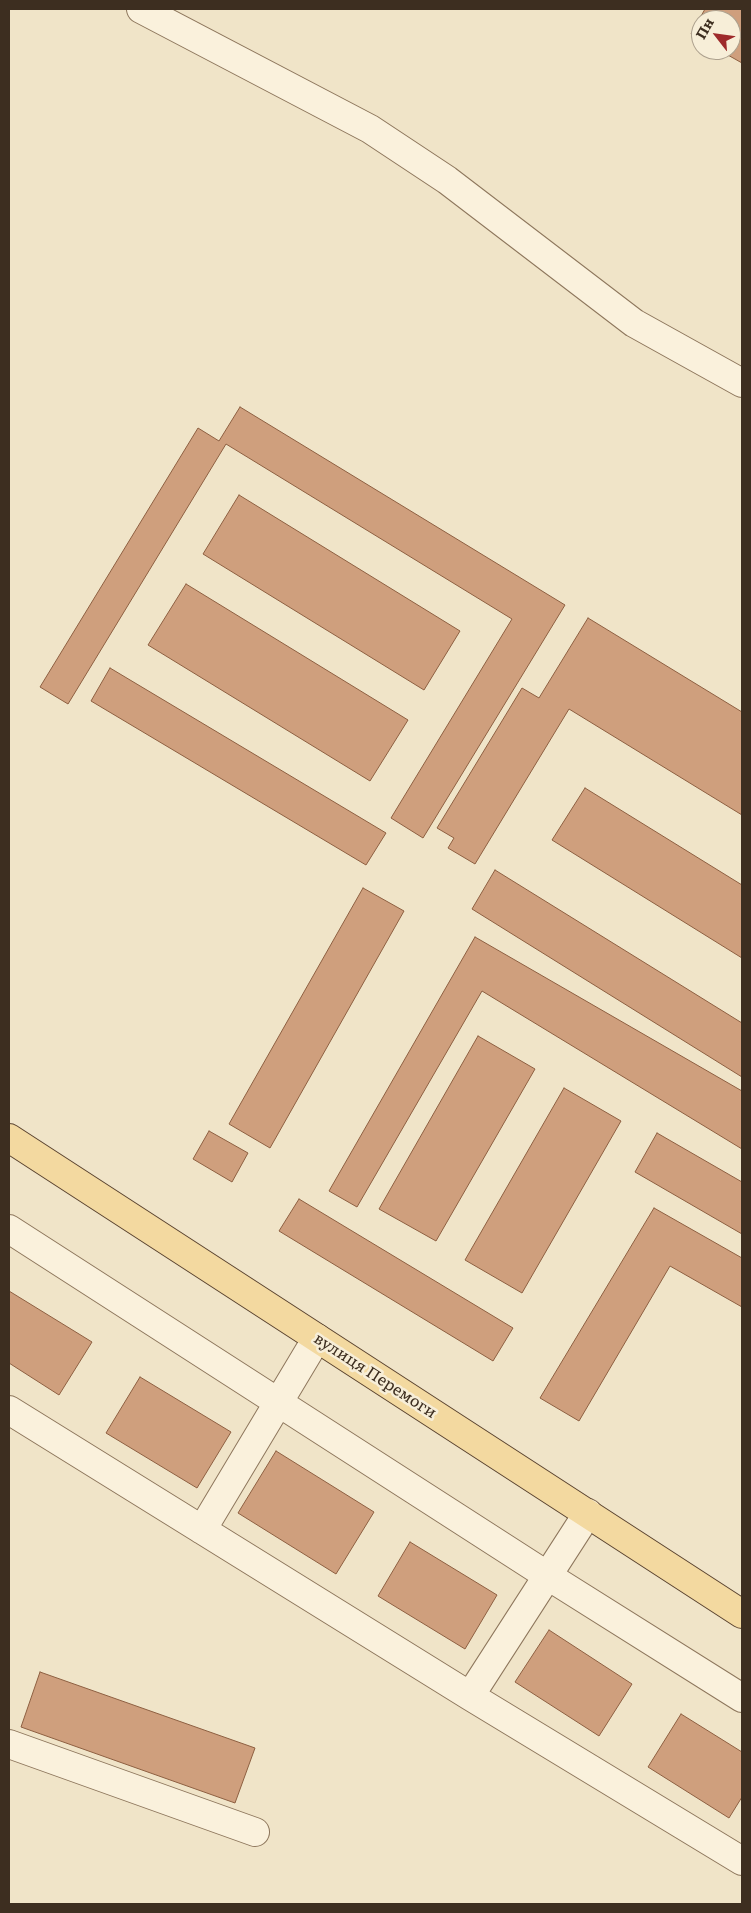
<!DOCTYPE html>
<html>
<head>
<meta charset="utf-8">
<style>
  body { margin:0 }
  #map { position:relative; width:751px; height:1913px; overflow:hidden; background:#f0e4c8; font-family:Literata,serif }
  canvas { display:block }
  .frame { position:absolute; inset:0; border:10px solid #3d2e20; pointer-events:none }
  .north { position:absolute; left:691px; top:10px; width:50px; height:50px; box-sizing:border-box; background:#f7eed8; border:1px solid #ada18e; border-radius:50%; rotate:300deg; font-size:14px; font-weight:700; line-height:20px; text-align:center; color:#3d2e20 }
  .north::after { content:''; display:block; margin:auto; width:18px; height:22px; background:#9e2a2b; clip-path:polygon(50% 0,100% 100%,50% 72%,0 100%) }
</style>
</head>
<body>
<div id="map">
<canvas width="751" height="1913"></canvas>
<div class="frame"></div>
<div class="north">Пн</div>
</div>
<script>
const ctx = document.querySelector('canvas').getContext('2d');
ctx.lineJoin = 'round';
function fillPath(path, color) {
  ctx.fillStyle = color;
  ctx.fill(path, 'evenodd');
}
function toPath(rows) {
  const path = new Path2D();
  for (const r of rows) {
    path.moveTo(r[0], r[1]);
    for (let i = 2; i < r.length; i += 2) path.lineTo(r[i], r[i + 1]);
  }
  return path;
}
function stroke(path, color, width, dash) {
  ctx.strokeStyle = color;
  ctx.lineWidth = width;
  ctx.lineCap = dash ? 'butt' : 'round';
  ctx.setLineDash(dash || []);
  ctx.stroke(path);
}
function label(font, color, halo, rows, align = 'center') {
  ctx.font = font + ' Literata,serif';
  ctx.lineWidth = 5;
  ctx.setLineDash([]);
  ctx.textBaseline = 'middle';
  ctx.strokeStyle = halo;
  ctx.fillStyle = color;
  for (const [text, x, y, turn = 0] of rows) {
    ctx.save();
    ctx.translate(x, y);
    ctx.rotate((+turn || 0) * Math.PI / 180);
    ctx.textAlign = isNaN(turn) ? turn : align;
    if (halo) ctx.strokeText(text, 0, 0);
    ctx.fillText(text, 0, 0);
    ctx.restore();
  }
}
const building = toPath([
  [705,9,742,9,742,63,719,50,731,50,731,20,701,20,701,40,691,34,705,9],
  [240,407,565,605,423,838,391,818,512,619,226,444,68,704,40,687,198,428,219,441,240,407],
  [239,495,460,631,424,690,203,554,239,495],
  [186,584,408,720,370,781,148,645,186,584],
  [588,618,742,712,742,815,569,709,475,864,448,848,454,838,437,828,522,688,539,698,588,618],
  [110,668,386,833,366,865,91,701,110,668],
  [585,788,742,885,742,958,552,840,585,788],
  [495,870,742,1023,742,1077,472,909,495,870],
  [363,888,404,911,270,1148,229,1124,363,888],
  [475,937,742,1091,742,1149,482,991,357,1207,329,1191,475,937],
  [478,1036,535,1069,436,1241,379,1209,478,1036],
  [564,1088,621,1121,522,1293,465,1260,564,1088],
  [209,1131,248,1153,232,1182,193,1159,209,1131],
  [657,1133,742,1182,742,1234,635,1172,657,1133],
  [299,1199,513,1328,493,1361,279,1231,299,1199],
  [654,1208,742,1258,742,1307,670,1266,579,1421,540,1398,654,1208],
  [9,1291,92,1342,59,1395,9,1363,9,1291],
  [140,1377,231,1432,197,1488,106,1433,140,1377],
  [276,1451,374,1512,336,1574,238,1513,276,1451],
  [410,1542,497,1595,465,1649,378,1596,410,1542],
  [549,1630,632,1684,599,1736,515,1682,549,1630],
  [40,1672,255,1748,235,1803,21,1727,40,1672],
  [681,1714,742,1752,742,1797,729,1818,648,1767,681,1714]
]);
fillPath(building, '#cf9f7d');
stroke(building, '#8d5f41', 1);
const minor = toPath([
  [141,9,370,129,447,180,634,323,742,383],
  [9,1229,548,1576,742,1698],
  [9,1410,470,1696,742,1861],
  [202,1530,317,1338],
  [470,1696,588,1513],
  [9,1744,255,1832]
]);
const major = toPath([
  [9,1138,742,1614]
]);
stroke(minor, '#8d765c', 30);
stroke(major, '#5b4430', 30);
stroke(minor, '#faf1dc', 28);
stroke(major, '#f3d9a0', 28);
label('16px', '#3d2e20', '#f7eed8', [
  ["вулиця Перемоги",375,1376,33]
]);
</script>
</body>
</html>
